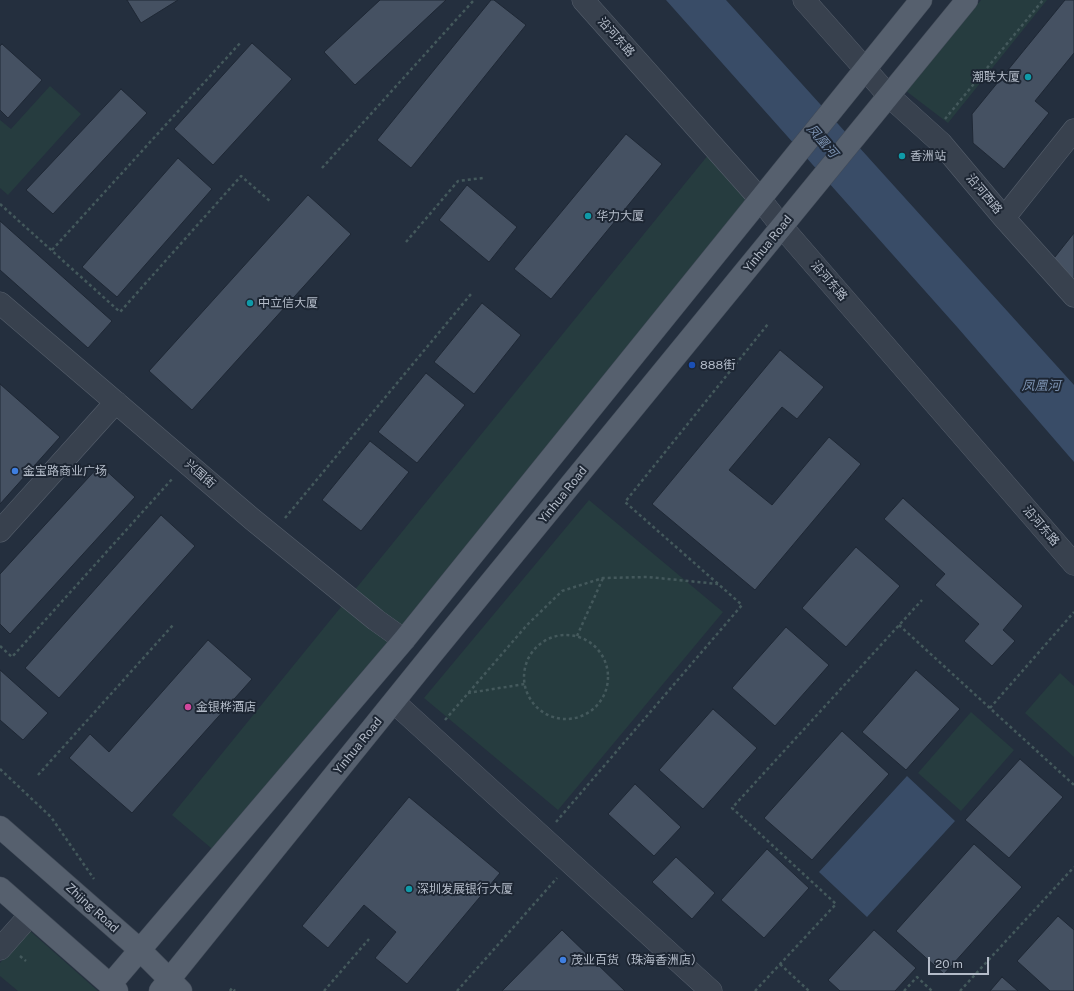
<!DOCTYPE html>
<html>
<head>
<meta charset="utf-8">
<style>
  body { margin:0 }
  #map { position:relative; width:1074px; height:991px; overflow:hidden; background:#242f3e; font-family:"Public Sans",sans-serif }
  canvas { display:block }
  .scale { position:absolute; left:928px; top:957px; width:61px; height:18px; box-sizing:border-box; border:2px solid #b4bcc9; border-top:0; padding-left:5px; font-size:12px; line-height:14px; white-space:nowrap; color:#b4bcc9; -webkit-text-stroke:3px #1d2633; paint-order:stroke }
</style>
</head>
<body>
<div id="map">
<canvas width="1074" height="991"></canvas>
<div class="scale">20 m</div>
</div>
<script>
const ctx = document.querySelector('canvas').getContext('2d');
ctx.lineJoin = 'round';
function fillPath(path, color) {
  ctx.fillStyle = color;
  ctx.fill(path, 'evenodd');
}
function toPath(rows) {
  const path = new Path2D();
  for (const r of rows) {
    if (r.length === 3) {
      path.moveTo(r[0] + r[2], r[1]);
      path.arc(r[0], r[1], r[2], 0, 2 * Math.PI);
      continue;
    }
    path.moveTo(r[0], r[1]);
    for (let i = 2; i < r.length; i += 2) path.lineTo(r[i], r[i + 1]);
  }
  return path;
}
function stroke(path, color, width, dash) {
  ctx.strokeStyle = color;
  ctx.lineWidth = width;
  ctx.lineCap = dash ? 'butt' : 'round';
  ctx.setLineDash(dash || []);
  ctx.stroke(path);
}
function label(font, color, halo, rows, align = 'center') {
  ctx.font = font + ' "Public Sans","Noto Sans SC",sans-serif';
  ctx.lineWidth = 4;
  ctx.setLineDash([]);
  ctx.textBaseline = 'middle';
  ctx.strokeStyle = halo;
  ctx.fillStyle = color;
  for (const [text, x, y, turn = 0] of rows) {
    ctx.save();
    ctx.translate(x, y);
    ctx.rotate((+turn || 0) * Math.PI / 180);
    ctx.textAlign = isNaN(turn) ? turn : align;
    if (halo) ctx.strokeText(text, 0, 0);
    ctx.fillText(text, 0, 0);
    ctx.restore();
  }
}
fillPath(toPath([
  [981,0,1047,0,948,123,906,91],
  [50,86,81,114,8,195,0,188,0,120,11,129],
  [713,149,757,199,217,853,172,815],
  [589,500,723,612,558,810,424,698],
  [1060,673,1074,686,1074,757,1025,713],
  [971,712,1014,750,961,811,918,773],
  [29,930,98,991,18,991,0,976,0,963]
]), '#263c3f');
fillPath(toPath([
  [666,0,726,0,1074,385,1074,462,958,328],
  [907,776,955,821,867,917,819,872]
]), '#394c67');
const building = toPath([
  [127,0,178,0,141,23,127,0],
  [380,0,446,0,355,85,324,52,380,0],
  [491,0,494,0,526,25,411,168,377,140,491,0],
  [1065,0,1074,0,1074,53,1035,101,1049,113,1004,169,973,143,972,114,1065,0],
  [252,43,292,79,213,165,174,129,252,43],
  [2,44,42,80,8,118,0,110,0,46,2,44],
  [121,89,147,113,53,214,26,190,121,89],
  [626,134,662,164,551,299,514,269,626,134],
  [178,158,212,189,117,297,82,267,178,158],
  [467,185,517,227,489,262,439,220,467,185],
  [308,195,351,234,192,410,149,371,308,195],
  [0,221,112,321,88,348,0,270,0,221],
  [1074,233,1074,281,1051,262,1074,233],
  [482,303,521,335,474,394,434,362,482,303],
  [780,350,824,387,797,419,782,407,729,470,772,505,829,437,861,464,755,590,652,504,780,350],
  [426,373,465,405,417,463,378,432,426,373],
  [0,384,60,437,0,504,0,384],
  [370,441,409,472,361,531,322,500,370,441],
  [100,465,135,497,10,634,0,624,0,574,100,465],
  [903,498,1023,606,1003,630,1015,641,992,666,964,641,979,624,935,585,945,574,884,519,903,498],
  [161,515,195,546,59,698,25,668,161,515],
  [856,547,900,586,846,647,802,608,856,547],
  [786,627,829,665,775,726,732,688,786,627],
  [208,640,252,679,132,813,69,758,90,734,109,752,208,640],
  [0,670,48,713,23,740,0,720,0,670],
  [916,670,960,709,906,770,862,732,916,670],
  [713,709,757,748,703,809,659,770,713,709],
  [842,731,889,774,812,860,764,818,842,731],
  [1020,759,1063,797,1009,858,965,820,1020,759],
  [635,784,681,827,654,856,608,814,635,784],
  [409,797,500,873,407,984,375,958,396,932,364,905,328,948,302,926,409,797],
  [974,844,1022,887,944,974,896,931,974,844],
  [767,849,809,888,764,938,721,900,767,849],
  [676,857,715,893,692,919,652,882,676,857],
  [1058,916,1074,930,1074,991,1050,991,1017,961,1058,916],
  [562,930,625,991,502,991,562,930],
  [874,930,916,968,895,991,840,991,828,980,874,930],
  [1002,977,1018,991,990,991,1002,977]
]);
fillPath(building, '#455162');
stroke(building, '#1f2835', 1);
const minor = toPath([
  [583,0,760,199,782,227,1074,564],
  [804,0,889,96,941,143,1004,218,1074,296],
  [1004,218,1074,130],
  [0,303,252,519,376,620,404,640],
  [0,531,116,402],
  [394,702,711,991],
  [0,949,30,915]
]);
const major = toPath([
  [0,827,139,949,181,991],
  [0,888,117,991],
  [110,985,404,640,921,0],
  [160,991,432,654,967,0]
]);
stroke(minor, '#565f6c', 23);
stroke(major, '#414a57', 23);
stroke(toPath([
  [945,119,1043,0],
  [322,168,474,0],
  [0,204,120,312,241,176,271,202],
  [406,242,458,181,483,178],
  [52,250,241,42],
  [285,518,471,294],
  [899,625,1074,785],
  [566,677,42],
  [577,636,603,578],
  [0,646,12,657,173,478],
  [468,693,525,684],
  [990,708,1074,612],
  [445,720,527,625,562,591,603,578,648,577,718,584],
  [0,769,51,817,94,879],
  [38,775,173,625],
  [556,822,742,605,625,502,768,324],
  [20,956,26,961],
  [780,964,809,991],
  [230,991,232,988,235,991],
  [324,991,369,939],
  [457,991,557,878],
  [755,991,836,904,732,808,922,600],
  [904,991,917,977,932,991],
  [960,991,1074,867]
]), '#44595c', 2.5, [3, 3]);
stroke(minor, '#38414e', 22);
stroke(major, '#56606e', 22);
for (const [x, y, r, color] of [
  [1028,77,4,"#0f9aa8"],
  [902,156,4,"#0f9aa8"],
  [588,216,4,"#0f9aa8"],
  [250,303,4,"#0f9aa8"],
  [692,365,4,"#1a4fb4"],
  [15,471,4,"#3f7fe0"],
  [188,707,4,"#d1479c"],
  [409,889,4,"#0f9aa8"],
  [563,960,4,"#3f7fe0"]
]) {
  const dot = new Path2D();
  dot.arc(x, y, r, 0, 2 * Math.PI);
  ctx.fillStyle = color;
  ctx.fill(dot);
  stroke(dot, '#1d2633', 1.5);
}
label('12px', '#b4bcc9', '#1d2633', [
  ["沿河东路",616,37,48],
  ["沿河西路",984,194,50],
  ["Yinhua Road",768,244,-51],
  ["沿河东路",829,281,49],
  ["兴国街",200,474,41],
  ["Yinhua Road",563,495,-51],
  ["沿河东路",1041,526,49],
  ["Yinhua Road",358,746,-51],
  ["Zhijng Road",92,908,42]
]);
label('12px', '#b4bcc9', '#1d2633', [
  ["潮联大厦",1020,77,"right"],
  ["香洲站",910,156],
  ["华力大厦",596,216],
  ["中立信大厦",258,303],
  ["888街",700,365],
  ["金宝路商业广场",23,471],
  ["金银桦酒店",196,707],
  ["深圳发展银行大厦",417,889],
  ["茂业百货（珠海香洲店）",571,960]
], 'left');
label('italic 13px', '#7c92b1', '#1d2633', [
  ["凤凰河",822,141,49],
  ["凤凰河",1041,386]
]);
</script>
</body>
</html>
